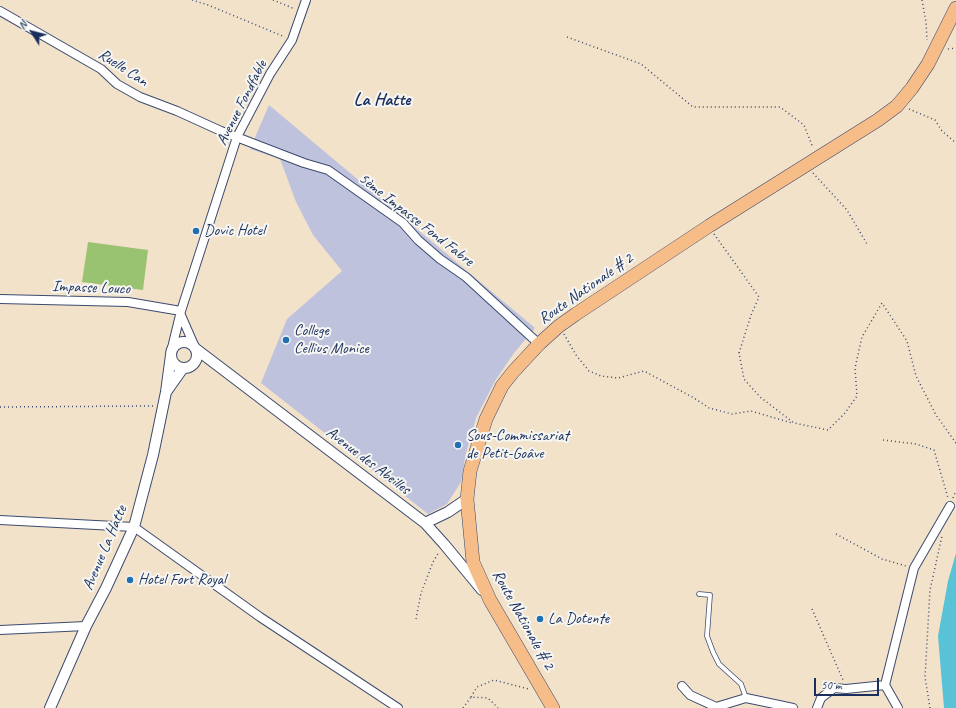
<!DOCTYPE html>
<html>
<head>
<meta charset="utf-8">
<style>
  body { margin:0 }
  #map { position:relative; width:956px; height:708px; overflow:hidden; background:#f3e2ca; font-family:Caveat,sans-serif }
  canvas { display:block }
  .north { position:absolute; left:12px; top:12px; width:40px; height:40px; -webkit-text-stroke:3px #f6f6f2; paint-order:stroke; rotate:306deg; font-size:11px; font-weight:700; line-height:16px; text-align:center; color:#1b2f5e }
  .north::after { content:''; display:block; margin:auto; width:14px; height:18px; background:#1b2f5e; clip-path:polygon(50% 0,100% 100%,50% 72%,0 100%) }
  .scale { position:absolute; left:814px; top:678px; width:65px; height:18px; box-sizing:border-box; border:2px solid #1b2f5e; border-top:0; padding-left:5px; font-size:12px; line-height:14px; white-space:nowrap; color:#1b2f5e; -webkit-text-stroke:3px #f6f6f2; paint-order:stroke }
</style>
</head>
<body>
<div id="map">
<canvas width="956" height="708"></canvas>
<div class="north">N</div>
<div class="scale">50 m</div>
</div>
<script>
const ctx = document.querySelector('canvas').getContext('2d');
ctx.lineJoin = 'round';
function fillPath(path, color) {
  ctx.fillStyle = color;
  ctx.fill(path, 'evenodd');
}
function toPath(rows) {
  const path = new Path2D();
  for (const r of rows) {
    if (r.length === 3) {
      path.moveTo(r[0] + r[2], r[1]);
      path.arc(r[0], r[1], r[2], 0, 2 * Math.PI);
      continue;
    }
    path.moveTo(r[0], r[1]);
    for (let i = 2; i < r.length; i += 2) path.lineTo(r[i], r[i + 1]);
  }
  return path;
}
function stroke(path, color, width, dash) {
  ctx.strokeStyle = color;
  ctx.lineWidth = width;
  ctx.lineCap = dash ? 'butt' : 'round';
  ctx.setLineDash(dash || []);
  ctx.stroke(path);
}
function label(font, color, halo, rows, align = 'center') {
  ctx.font = font + ' Caveat,sans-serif';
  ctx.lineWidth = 4;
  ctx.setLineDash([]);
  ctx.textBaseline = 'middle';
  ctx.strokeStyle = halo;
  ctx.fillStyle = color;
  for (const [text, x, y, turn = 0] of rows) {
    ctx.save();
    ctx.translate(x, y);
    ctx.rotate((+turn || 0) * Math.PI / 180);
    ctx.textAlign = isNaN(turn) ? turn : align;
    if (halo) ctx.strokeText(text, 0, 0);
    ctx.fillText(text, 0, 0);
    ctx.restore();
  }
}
fillPath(toPath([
  [269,105,535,328,514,353,495,381,476,418,466,453,461,482,447,504,428,514,261,383,287,319,342,271,313,235,296,202,280,159,250,149]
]), '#bfc2dd');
fillPath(toPath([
  [88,242,148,250,143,290,82,282]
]), '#99c370');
fillPath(toPath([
  [956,553,956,708,944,708,938,636,948,581]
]), '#5ac2d7');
const service = toPath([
  [699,594,710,595,707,636,713,652,719,664,741,684,746,698]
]);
const minor = toPath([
  [0,11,101,69,117,84,140,97,177,111,221,131,265,148,304,163,328,170,403,223,418,240,440,259,466,277,539,344],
  [0,299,128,302,181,311],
  [180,313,194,345],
  [171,352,181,311,237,137,270,74,292,40,306,0],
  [0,520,134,527,260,617,398,708],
  [0,630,86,626],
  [885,685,898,708],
  [682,686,690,695,716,707,746,698,793,708],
  [817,708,821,698,834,688,846,689,885,685,914,568,950,506]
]);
const tertiary = toPath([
  [184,355,13],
  [196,349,425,523,444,544,482,590],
  [166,392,183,368],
  [425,523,448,512,467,499],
  [50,708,86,626,106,588,134,527,153,455,166,392,171,355]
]);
const primary = toPath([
  [553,708,490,600,473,562,467,499,470,471,486,419,502,386,513,372,539,344,559,326,576,314,709,226,878,120,897,106,912,88,928,64,956,8]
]);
stroke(service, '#3b4a6e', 5.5);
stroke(minor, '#3b4a6e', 10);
stroke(tertiary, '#3b4a6e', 12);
stroke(primary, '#3b4a6e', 14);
stroke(toPath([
  [192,0,208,5,285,37],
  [273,0,295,9],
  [922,0,926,22,927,40],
  [567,37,641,64,693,107,780,107,804,125,813,148],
  [948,49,956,48],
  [909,109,935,120,942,131,956,143],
  [813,173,847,210,867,244],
  [714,234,759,297,751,315,739,353,744,379,760,397,794,423,828,430,845,413,857,396,855,368,862,337,882,303,907,341,916,376,936,415,956,443],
  [564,334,576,355,589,371,601,376,618,378,644,371,694,398,709,408,732,414,751,411,792,423],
  [0,407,153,406],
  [883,440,916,444,934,450,948,498],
  [953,498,956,491],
  [836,534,882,559,906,566],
  [812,609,843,680],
  [416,619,421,593,433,562,439,552],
  [471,697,477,687,494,680,529,689],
  [463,708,471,697,488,698,498,708],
  [930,708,925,677,930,590,942,536]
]), '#3b4a6e', 1.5, [1, 3]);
stroke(service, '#fff', 4);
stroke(minor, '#fff', 8);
stroke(tertiary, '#fff', 10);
stroke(primary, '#f7bd88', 13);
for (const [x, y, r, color] of [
  [196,231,4,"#1f6fb2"],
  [286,340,4,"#1f6fb2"],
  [458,445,4,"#1f6fb2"],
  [130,580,4,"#1f6fb2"],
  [540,619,4,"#1f6fb2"]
]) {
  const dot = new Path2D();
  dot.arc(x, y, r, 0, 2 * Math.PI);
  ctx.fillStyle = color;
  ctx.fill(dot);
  stroke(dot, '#f6f6f2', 1.5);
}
label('16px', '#1b2f5e', '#f6f6f2', [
  ["Ruelle Can",123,68,33],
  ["Avenue Fondfable",242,103,-63],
  ["5ème Impasse Fond Fabre",416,220,38],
  ["Impasse Louco",91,288,2],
  ["Route Nationale # 2",586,289,-35],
  ["Avenue des Abeilles",368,461,37],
  ["Avenue La Hatte",105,548,-67],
  ["Route Nationale # 2",523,620,61]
]);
label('16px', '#1b2f5e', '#f6f6f2', [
  ["Dovic Hotel",204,231],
  ["College",294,331],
  ["Cellius Monice",294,349],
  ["Sous-Commissariat",466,436],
  ["de Petit-Goâve",466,454],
  ["Hotel Fort Royal",138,580],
  ["La Dotente",548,619]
], 'left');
label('bold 18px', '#1b2f5e', '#f6f6f2', [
  ["La Hatte",382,100]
]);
</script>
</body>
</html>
